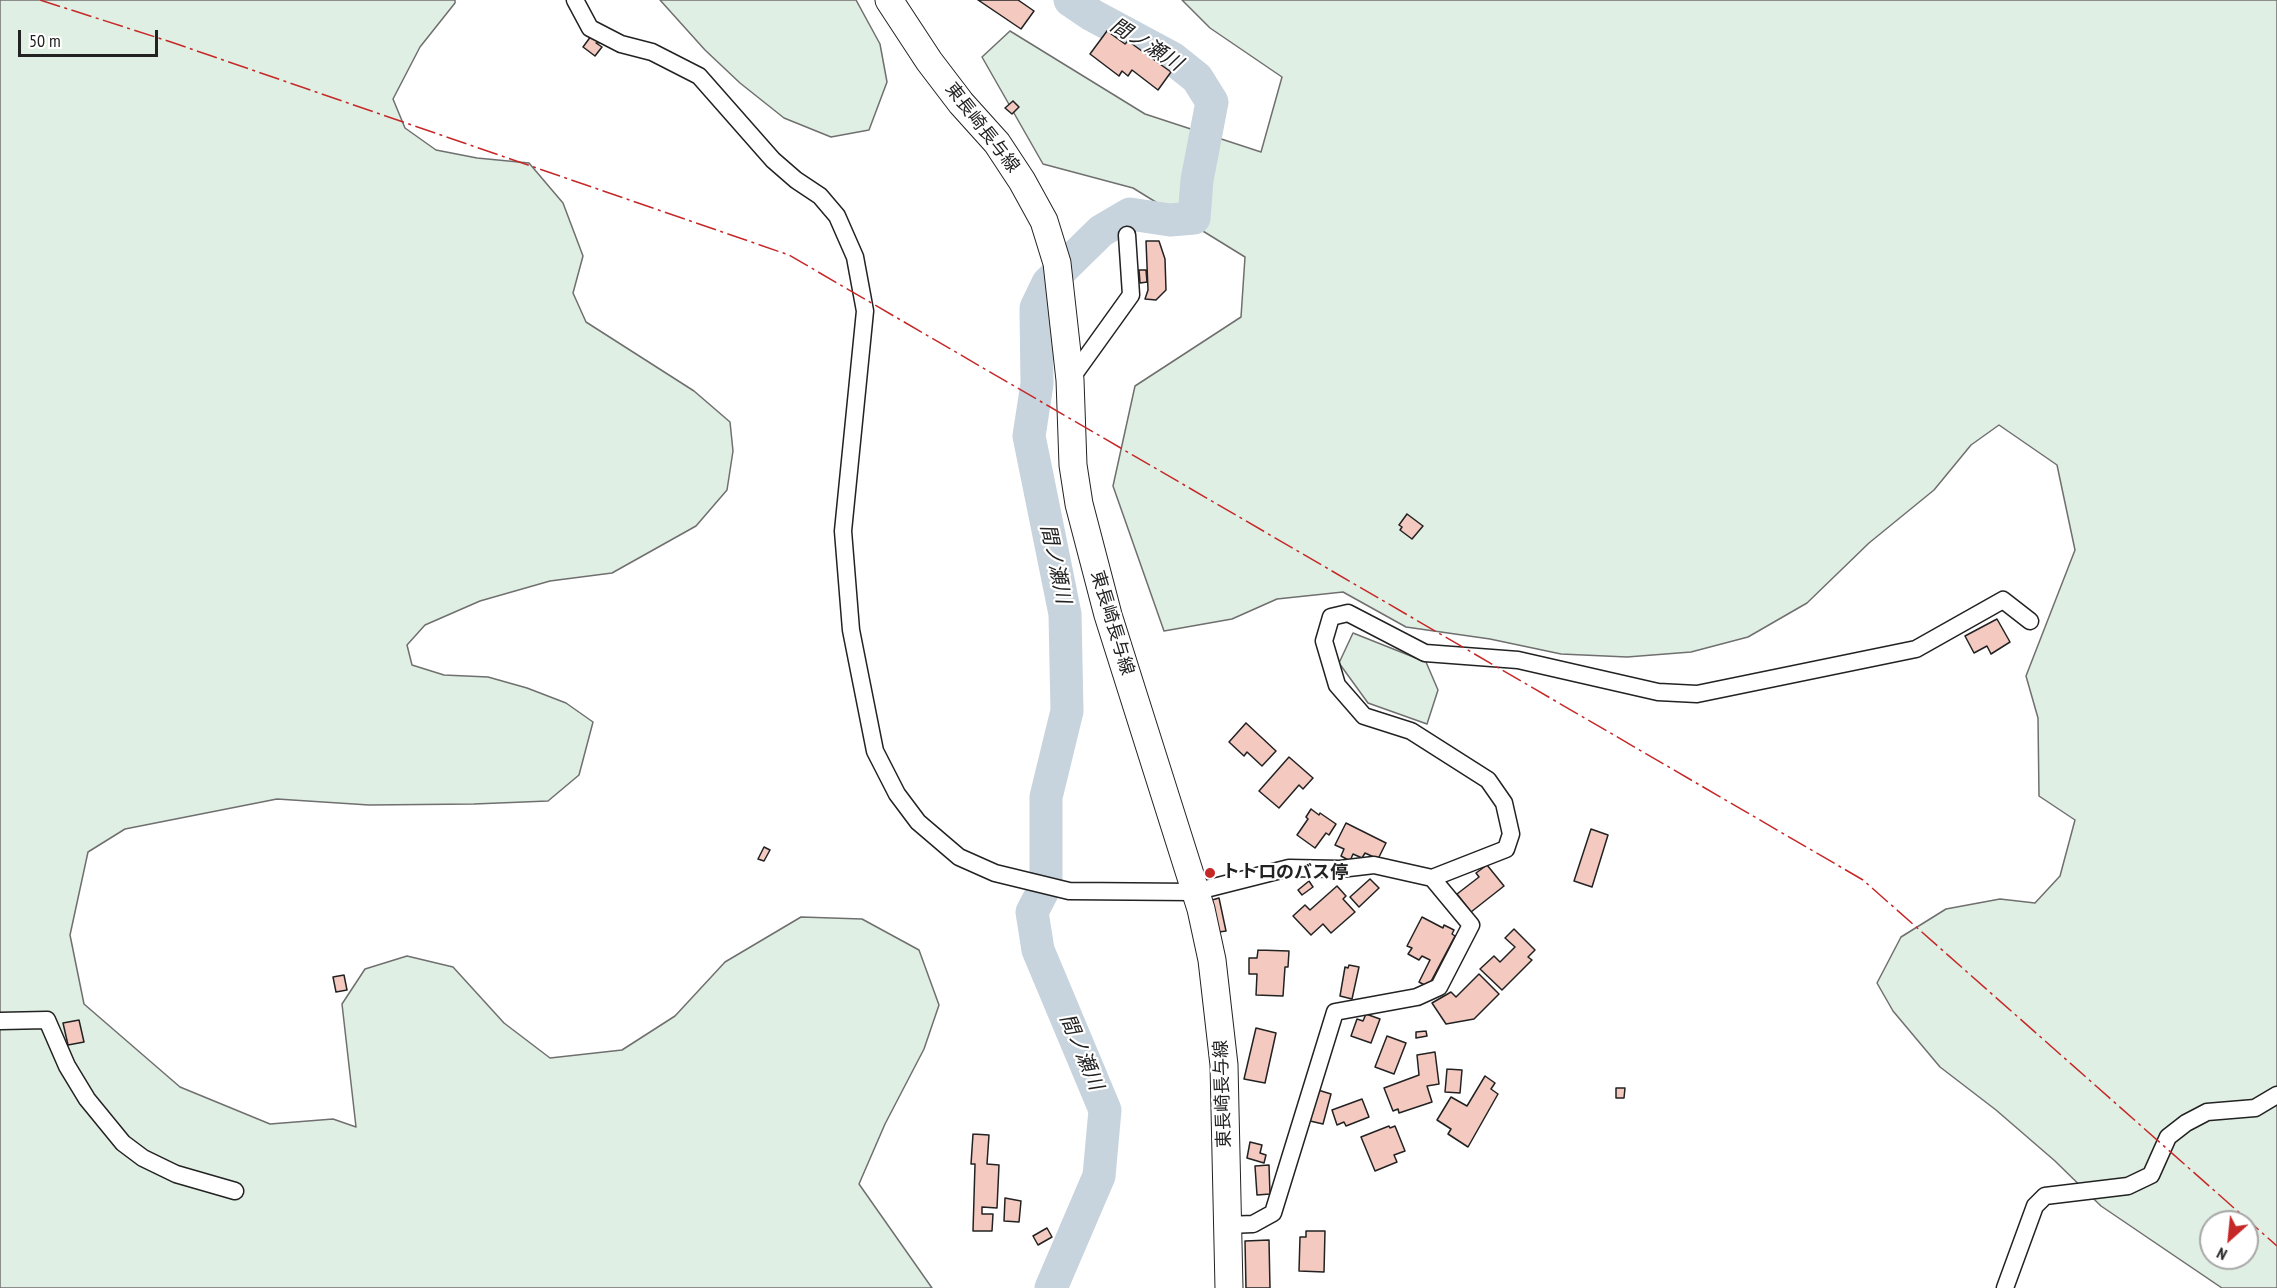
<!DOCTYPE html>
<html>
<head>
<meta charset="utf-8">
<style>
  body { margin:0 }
  #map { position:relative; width:2277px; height:1288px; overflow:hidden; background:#fff; font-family:"PT Sans Narrow",sans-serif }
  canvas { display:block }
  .north { position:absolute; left:2199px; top:1210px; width:60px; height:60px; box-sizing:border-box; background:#fff; border:2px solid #a7a7a7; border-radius:50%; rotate:207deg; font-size:16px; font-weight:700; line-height:24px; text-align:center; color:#222 }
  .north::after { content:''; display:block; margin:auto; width:21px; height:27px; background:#c62828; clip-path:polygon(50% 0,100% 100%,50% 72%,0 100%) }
  .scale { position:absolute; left:18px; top:30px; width:140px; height:27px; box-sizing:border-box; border:3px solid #222; border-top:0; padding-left:8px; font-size:18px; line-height:21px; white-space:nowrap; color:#222; -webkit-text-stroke:4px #fff; paint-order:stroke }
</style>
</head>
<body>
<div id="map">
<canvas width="2277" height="1288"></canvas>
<div class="north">N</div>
<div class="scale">50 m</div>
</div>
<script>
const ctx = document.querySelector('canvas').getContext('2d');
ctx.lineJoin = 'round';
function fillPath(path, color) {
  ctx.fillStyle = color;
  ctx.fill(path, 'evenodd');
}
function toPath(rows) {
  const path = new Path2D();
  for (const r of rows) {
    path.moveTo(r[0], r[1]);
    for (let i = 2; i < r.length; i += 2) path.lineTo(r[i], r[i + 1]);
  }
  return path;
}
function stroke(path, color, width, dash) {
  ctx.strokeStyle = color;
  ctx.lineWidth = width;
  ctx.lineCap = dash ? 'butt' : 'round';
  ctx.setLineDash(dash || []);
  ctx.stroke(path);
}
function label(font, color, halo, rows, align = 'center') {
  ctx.font = font + ' "PT Sans Narrow","Noto Sans JP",sans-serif';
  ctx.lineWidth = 4.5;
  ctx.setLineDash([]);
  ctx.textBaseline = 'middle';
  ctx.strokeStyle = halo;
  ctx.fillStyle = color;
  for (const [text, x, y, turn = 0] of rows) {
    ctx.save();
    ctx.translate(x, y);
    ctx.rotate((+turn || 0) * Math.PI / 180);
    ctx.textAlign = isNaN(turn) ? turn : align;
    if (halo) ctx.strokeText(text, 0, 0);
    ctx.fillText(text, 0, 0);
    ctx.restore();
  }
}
const green = toPath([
  [0,0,455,0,455,3,420,47,393,99,405,128,436,150,477,158,529,163,563,203,583,256,573,293,586,322,694,391,730,422,733,451,727,490,696,526,612,573,550,581,480,601,425,625,407,645,412,665,444,675,488,677,527,688,566,703,593,722,579,775,548,801,474,804,369,805,277,799,125,829,88,852,70,935,84,1004,180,1087,270,1124,333,1119,356,1127,342,1004,365,969,407,956,453,967,504,1023,550,1058,622,1050,675,1016,725,962,801,917,862,919,919,950,939,1005,924,1049,885,1124,859,1184,932,1288,0,1288,0,0],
  [660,0,856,0,880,44,887,82,869,130,831,137,784,118,740,83,705,50,660,0],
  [1182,0,2277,0,2277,1288,2222,1288,2101,1206,2055,1161,1996,1110,1940,1067,1893,1011,1877,983,1901,937,1946,909,2000,899,2035,903,2060,876,2075,820,2039,796,2038,718,2026,676,2075,550,2057,465,1999,425,1971,445,1934,490,1869,543,1807,603,1748,637,1691,652,1627,657,1561,654,1490,639,1406,627,1343,592,1277,599,1232,619,1164,631,1113,486,1135,386,1241,317,1245,257,1133,188,1043,164,982,57,1010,31,1145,114,1261,152,1282,77,1210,28,1182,0],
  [2211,1222,2247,1222,2247,1258,2211,1258,2211,1222],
  [1353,633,1426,662,1438,690,1427,724,1368,703,1339,663,1353,633]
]);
fillPath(green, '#e0efe3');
stroke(green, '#6f6f6f', 1.5);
stroke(toPath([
  [1051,1288,1099,1176,1105,1110,1038,950,1032,912,1046,885,1046,797,1067,711,1065,614,1029,436,1037,384,1036,308,1048,283,1101,231,1130,214,1170,220,1194,218,1197,180,1212,102,1197,78,1172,58,1092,15,1070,0]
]), '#c7d3dd', 33);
const building = toPath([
  [978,0,1018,0,1034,11,1021,29,978,0],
  [1107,31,1125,44,1128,41,1171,72,1158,90,1132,70,1128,76,1122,71,1119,76,1090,54,1107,31],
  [594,32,607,42,596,43,602,47,595,56,583,47,594,32],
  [1013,101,1019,107,1012,114,1005,108,1013,101],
  [1146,241,1159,241,1165,259,1166,290,1156,300,1145,299,1148,290,1146,241],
  [1139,270,1146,270,1147,282,1140,283,1139,270],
  [1407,514,1423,526,1412,539,1400,530,1402,527,1399,525,1407,514],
  [1997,619,2010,642,1991,654,1987,646,1974,653,1965,636,1997,619],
  [1246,723,1276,751,1262,766,1247,752,1244,756,1229,742,1246,723],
  [1289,757,1313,778,1303,789,1299,785,1279,808,1259,791,1289,757],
  [1311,809,1319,815,1320,813,1336,824,1329,835,1326,833,1315,848,1297,835,1308,819,1306,817,1311,809],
  [1346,823,1386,843,1378,859,1365,853,1362,858,1353,854,1350,861,1341,856,1344,849,1335,845,1346,823],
  [1591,829,1608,835,1592,887,1574,881,1591,829],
  [764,847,770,850,764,861,758,859,764,847],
  [1487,865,1504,886,1471,912,1457,894,1479,877,1476,873,1487,865],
  [1370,879,1379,888,1359,907,1350,897,1370,879],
  [1309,881,1313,887,1302,895,1298,890,1309,881],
  [1337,886,1346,896,1343,899,1355,912,1331,933,1323,924,1311,935,1293,916,1305,905,1310,910,1337,886],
  [1219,898,1226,931,1219,932,1212,900,1219,898],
  [1422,917,1443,928,1444,925,1454,930,1452,934,1455,936,1428,987,1419,982,1430,960,1422,956,1419,960,1408,954,1412,948,1407,946,1422,917],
  [1514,929,1535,950,1528,957,1532,960,1502,990,1480,969,1494,956,1500,962,1515,947,1505,938,1514,929],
  [1258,950,1289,951,1288,967,1285,967,1283,996,1256,995,1257,974,1249,974,1249,958,1257,958,1258,950],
  [1349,965,1359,967,1352,999,1340,996,1345,967,1348,968,1349,965],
  [1479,974,1499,994,1474,1019,1446,1024,1432,1003,1451,992,1456,997,1479,974],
  [344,975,347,990,336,992,333,977,344,975],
  [1366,1014,1380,1019,1371,1043,1351,1036,1357,1019,1363,1021,1366,1014],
  [79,1020,84,1042,68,1045,63,1023,79,1020],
  [1256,1028,1276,1033,1265,1083,1244,1079,1256,1028],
  [1426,1031,1427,1036,1416,1038,1416,1032,1426,1031],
  [1387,1036,1406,1043,1394,1074,1375,1067,1387,1036],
  [1435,1052,1439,1084,1427,1086,1432,1102,1399,1113,1398,1109,1393,1111,1384,1088,1419,1075,1417,1055,1435,1052],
  [1447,1069,1462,1070,1460,1093,1445,1092,1447,1069],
  [1485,1076,1495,1083,1491,1089,1498,1094,1468,1147,1448,1134,1451,1129,1437,1120,1451,1097,1467,1106,1485,1076],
  [1616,1088,1625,1088,1624,1098,1616,1098,1616,1088],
  [1318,1090,1331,1094,1323,1124,1310,1121,1318,1090],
  [1362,1099,1369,1117,1346,1126,1344,1122,1337,1125,1332,1110,1362,1099],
  [1389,1126,1390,1128,1395,1126,1405,1151,1394,1155,1397,1162,1375,1171,1361,1137,1389,1126],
  [973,1134,989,1135,987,1164,999,1165,997,1208,982,1207,982,1214,993,1214,992,1231,973,1231,975,1164,971,1164,973,1134],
  [1250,1142,1262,1145,1260,1153,1266,1155,1264,1163,1247,1158,1250,1142],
  [1269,1165,1270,1194,1257,1195,1255,1166,1269,1165],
  [1005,1198,1021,1201,1019,1222,1004,1221,1005,1198],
  [1047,1228,1052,1237,1038,1245,1033,1236,1047,1228],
  [1306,1231,1325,1231,1324,1272,1299,1271,1300,1237,1306,1237,1306,1231],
  [1269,1240,1270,1288,1246,1288,1245,1241,1269,1240]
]);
fillPath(building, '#f3c9c0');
stroke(building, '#222', 1.5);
const street = toPath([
  [575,0,590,28,621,44,652,52,699,76,773,160,796,180,820,196,837,216,855,257,865,311,843,531,851,630,875,751,897,794,918,822,959,857,995,873,1069,891,1194,892,1289,868,1340,869,1374,865,1432,878,1506,849,1511,834,1504,803,1488,780,1411,731,1364,716,1337,685,1324,641,1331,617,1348,613,1425,653,1518,660,1658,692,1697,694,1916,649,2003,600,2030,621],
  [1070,380,1131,295,1127,235],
  [0,1021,47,1020,67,1066,87,1099,123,1143,143,1158,176,1174,235,1191],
  [1227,1225,1253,1224,1273,1213,1335,1012,1417,997,1439,987,1471,925,1432,878],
  [2005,1288,2035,1206,2045,1196,2128,1186,2151,1175,2168,1137,2186,1123,2207,1112,2255,1108,2277,1095]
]);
const primary = toPath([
  [889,0,929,61,961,103,997,143,1022,181,1044,221,1057,263,1070,380,1073,465,1079,504,1108,615,1201,909,1212,960,1224,1065,1229,1288]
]);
stroke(street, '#222', 19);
stroke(primary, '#222', 29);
stroke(street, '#fff', 16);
stroke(primary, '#fff', 27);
stroke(toPath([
  [40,0,171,42,789,255,1863,880,2277,1246]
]), '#c62828', 1.5, [21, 4.5, 3, 4.5]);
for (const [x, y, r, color] of [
  [1210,873,6,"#c62828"]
]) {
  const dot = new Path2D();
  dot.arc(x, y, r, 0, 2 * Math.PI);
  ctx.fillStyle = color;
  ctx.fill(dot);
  stroke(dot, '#fff', 2);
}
label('18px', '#222', '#fff', [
  ["東長崎長与線",982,128,52],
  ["東長崎長与線",1112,623,73],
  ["東長崎長与線",1223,1094,-92]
]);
label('bold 18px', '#222', '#fff', [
  ["トトロのバス停",1222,873]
], 'left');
label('italic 20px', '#222', '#fff', [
  ["間ノ瀬川",1146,45,32],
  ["間ノ瀬川",1055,564,78],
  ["間ノ瀬川",1081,1052,67]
]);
</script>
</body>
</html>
